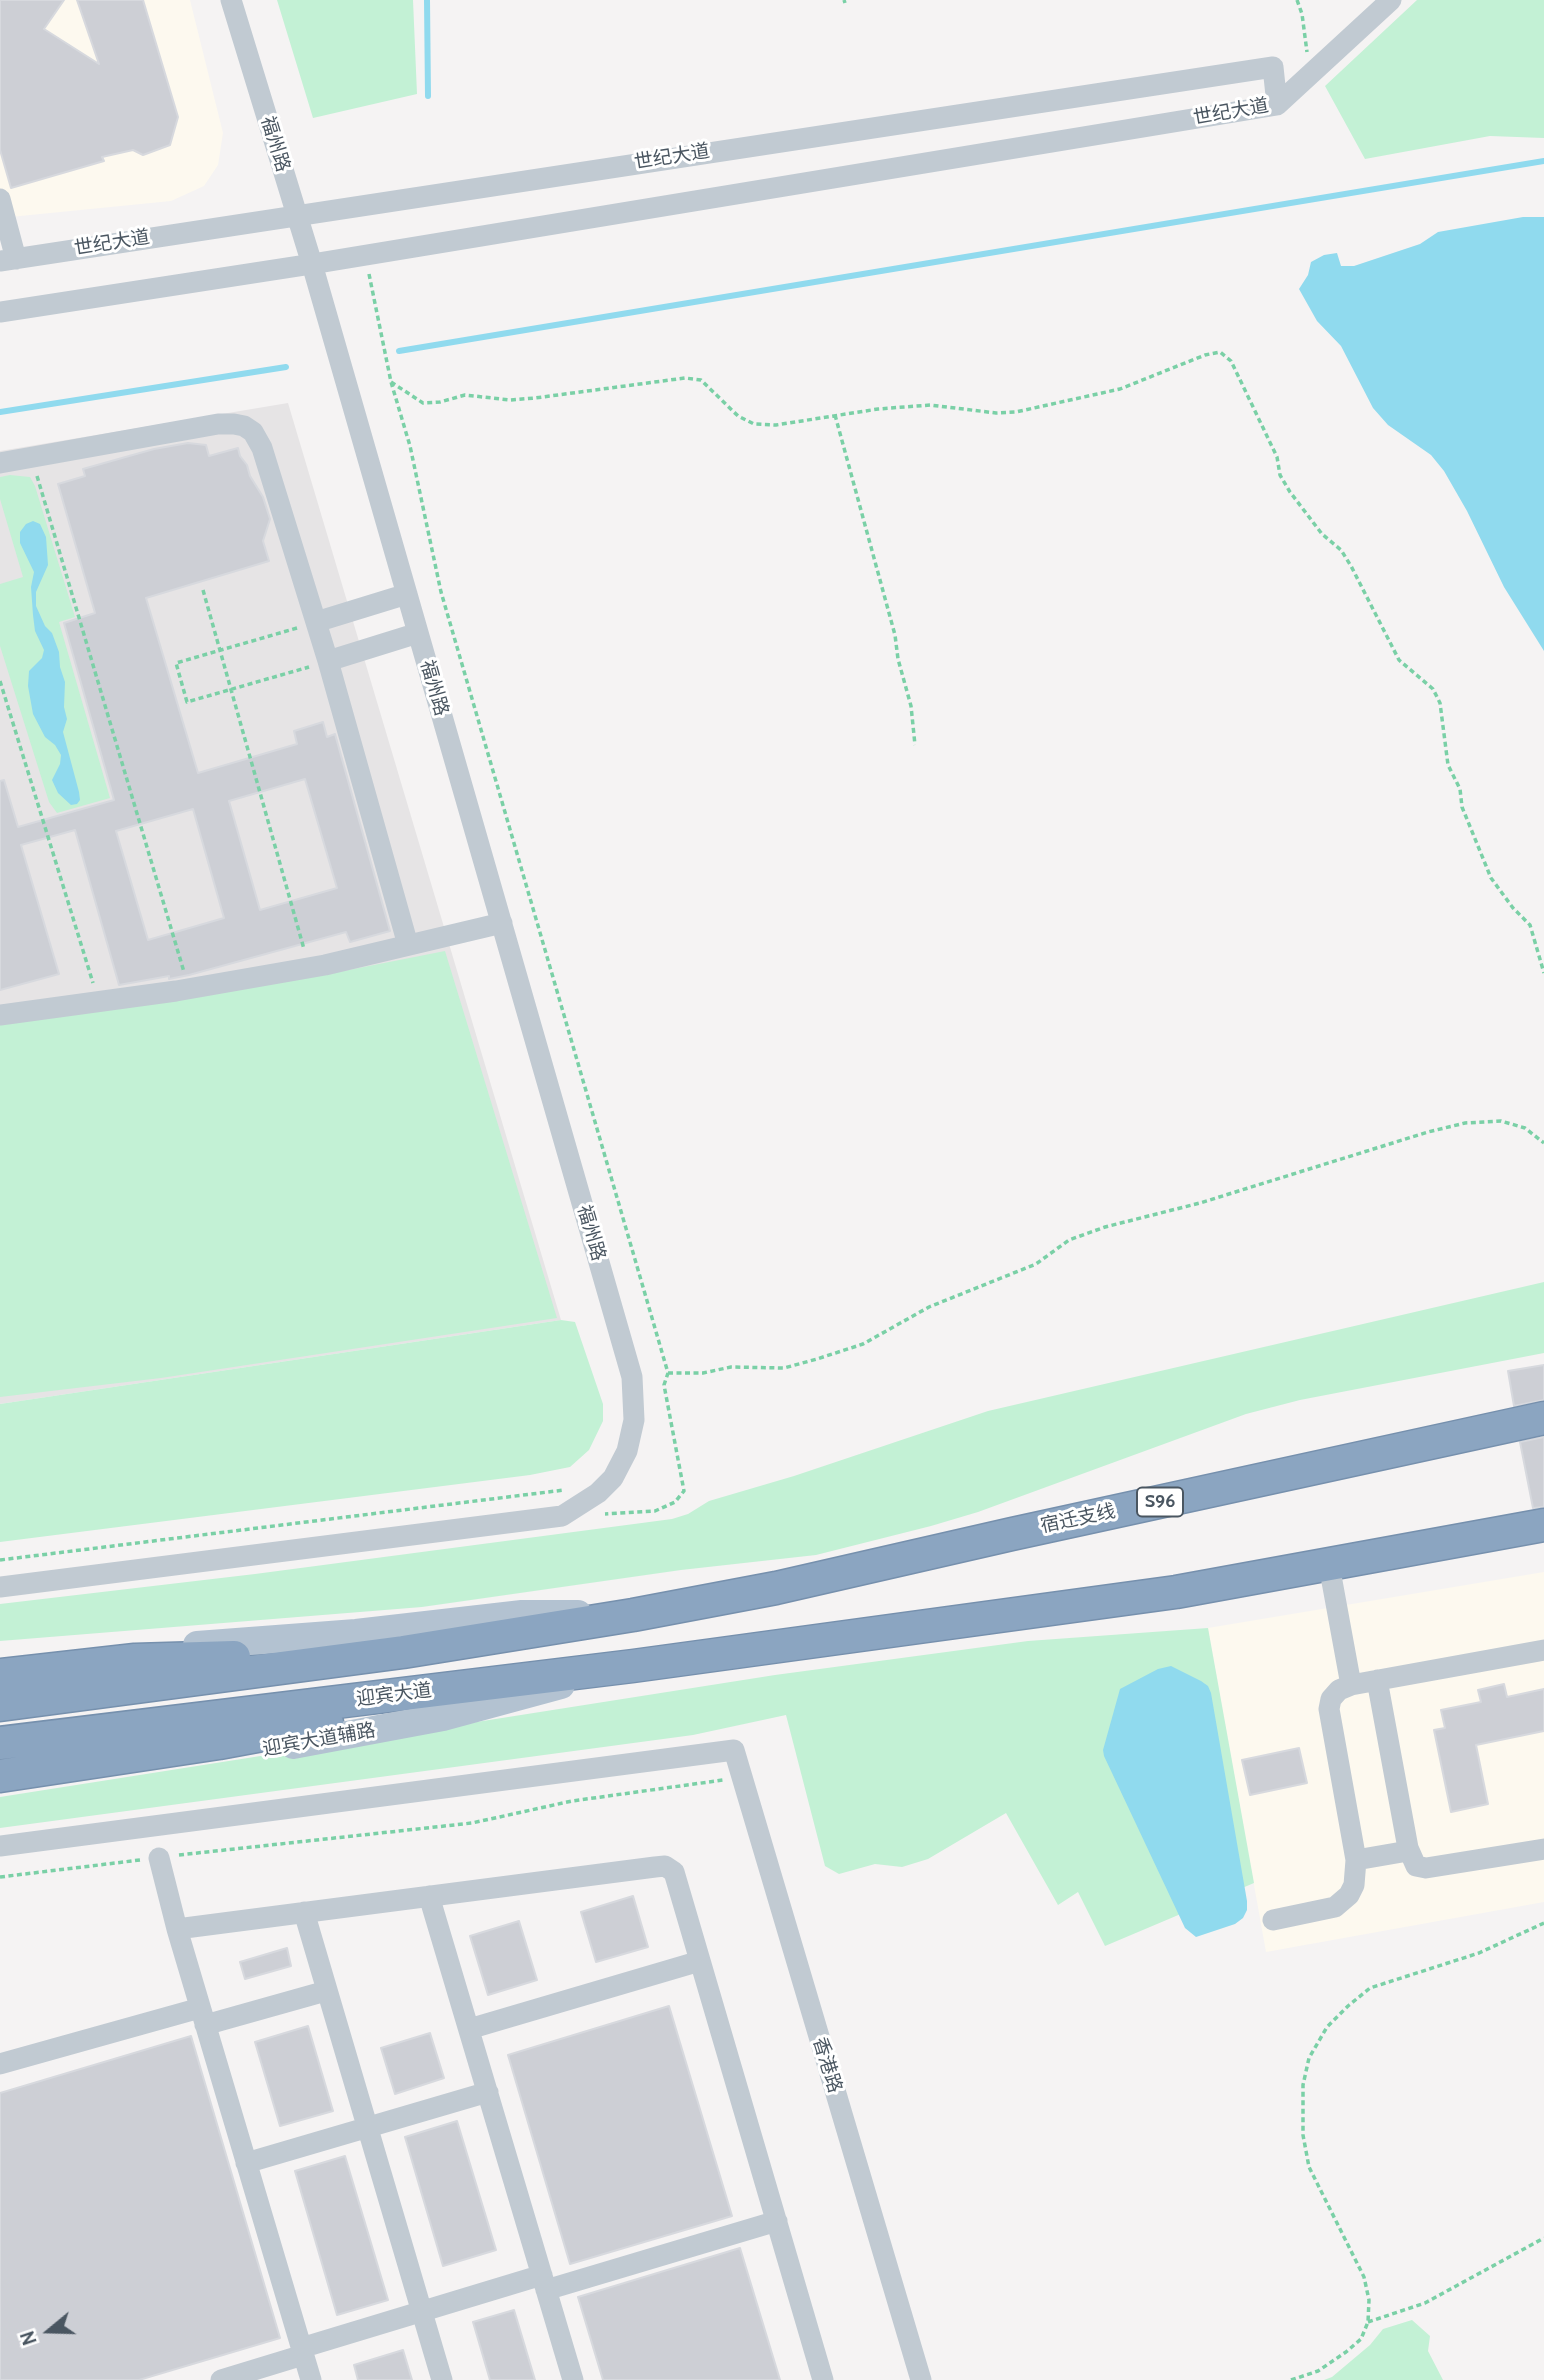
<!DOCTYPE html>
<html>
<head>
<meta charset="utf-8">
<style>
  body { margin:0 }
  #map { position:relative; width:1544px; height:2380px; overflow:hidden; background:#f5f3f3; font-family:Cabin,sans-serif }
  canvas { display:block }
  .north { position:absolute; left:14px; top:2296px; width:70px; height:70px; -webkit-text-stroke:5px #fff; paint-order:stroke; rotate:251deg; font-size:19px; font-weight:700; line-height:28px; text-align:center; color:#4a5661 }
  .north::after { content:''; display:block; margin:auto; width:24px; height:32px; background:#4a5661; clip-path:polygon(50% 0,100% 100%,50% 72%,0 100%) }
</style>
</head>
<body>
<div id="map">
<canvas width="1544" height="2380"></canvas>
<div class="north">N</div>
</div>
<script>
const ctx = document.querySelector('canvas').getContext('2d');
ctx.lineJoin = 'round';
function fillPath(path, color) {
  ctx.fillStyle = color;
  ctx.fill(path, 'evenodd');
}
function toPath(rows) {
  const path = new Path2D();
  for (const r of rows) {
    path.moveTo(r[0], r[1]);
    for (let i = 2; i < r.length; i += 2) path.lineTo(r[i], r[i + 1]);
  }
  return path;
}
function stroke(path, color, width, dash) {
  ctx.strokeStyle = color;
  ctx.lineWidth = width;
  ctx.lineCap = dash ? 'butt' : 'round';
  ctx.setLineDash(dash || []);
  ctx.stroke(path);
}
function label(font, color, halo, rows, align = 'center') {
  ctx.font = font + ' Cabin,"Noto Sans SC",sans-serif';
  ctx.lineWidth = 6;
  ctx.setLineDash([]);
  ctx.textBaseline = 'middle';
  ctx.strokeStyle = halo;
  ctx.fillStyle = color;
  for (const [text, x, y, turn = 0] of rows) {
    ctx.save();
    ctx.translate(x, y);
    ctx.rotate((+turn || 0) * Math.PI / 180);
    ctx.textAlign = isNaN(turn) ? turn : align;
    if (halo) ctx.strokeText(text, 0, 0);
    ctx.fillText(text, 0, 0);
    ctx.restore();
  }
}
fillPath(toPath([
  [0,0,190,0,223,133,218,165,204,186,171,201,0,218],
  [1544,1572,1544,1902,1266,1952,1208,1628]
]), '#fdf9ef');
fillPath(toPath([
  [288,403,561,1320,0,1404,0,451]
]), '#e6e4e5');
fillPath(toPath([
  [277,0,413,0,417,94,313,118],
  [1417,0,1544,0,1544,138,1490,136,1365,159,1325,86],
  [10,475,30,477,35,486,75,617,59,622,110,798,57,813,49,802,0,646,0,584,23,577,0,499,0,477],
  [445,951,557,1318,161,1378,0,1397,0,1025,318,976],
  [1544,1282,1544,1353,1300,1400,1246,1414,978,1512,931,1526,816,1555,681,1570,422,1607,0,1641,0,1604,255,1574,672,1519,688,1514,709,1501,794,1476,988,1411],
  [561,1320,575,1322,603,1404,603,1421,589,1450,570,1467,530,1475,0,1542,0,1404],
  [1208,1628,1254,1883,1105,1946,1078,1892,1058,1905,1006,1813,928,1859,902,1867,875,1864,839,1874,825,1866,786,1715,693,1735,0,1828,0,1797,775,1675,1028,1641],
  [1412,2320,1430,2336,1428,2351,1443,2380,1324,2380,1332,2377,1370,2345,1383,2329]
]), '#c3f1d5');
fillPath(toPath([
  [1523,217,1544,217,1544,651,1504,587,1467,511,1444,471,1431,455,1388,425,1373,408,1341,346,1317,321,1299,289,1308,275,1311,262,1324,255,1337,253,1341,266,1354,266,1420,244,1438,232],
  [33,521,40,524,46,537,48,565,36,592,36,606,45,626,52,633,59,652,60,667,65,682,64,707,67,719,63,732,79,792,80,800,77,804,71,805,58,793,52,780,60,764,61,755,55,745,45,737,33,714,28,686,29,671,42,658,44,650,35,631,33,615,31,587,34,572,20,543,20,532,26,524],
  [1171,1666,1201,1681,1208,1686,1211,1693,1247,1901,1247,1910,1243,1918,1235,1924,1196,1937,1185,1928,1104,1756,1103,1750,1120,1689,1158,1669]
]), '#90daee');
stroke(toPath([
  [427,0,428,96],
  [399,351,1544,161],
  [0,412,286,367]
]), '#90daee', 6);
const building = toPath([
  [0,0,64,0,44,29,99,64,77,0,143,0,178,117,170,145,143,155,133,150,102,157,104,161,11,188,0,150,0,0],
  [188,443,206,445,209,456,238,448,240,456,247,465,250,476,263,497,270,519,263,541,269,561,146,598,198,773,297,744,294,731,323,722,327,737,335,734,390,931,350,942,346,932,189,975,169,979,169,976,119,985,75,830,21,845,59,974,0,990,0,781,4,780,18,827,114,800,64,623,95,613,58,484,85,476,83,469,154,449,188,443],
  [305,779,337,888,260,910,229,801,305,779],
  [193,809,224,918,148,940,116,831,193,809],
  [1544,1365,1544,1400,1514,1406,1508,1371,1544,1365],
  [1544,1437,1544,1507,1533,1508,1520,1442,1544,1437],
  [1504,1684,1507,1697,1544,1689,1544,1731,1476,1745,1488,1804,1451,1812,1434,1730,1445,1728,1441,1710,1481,1702,1478,1690,1504,1684],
  [1299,1748,1307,1783,1250,1795,1242,1760,1299,1748],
  [633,1896,648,1947,596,1962,581,1912,633,1896],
  [519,1921,537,1980,488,1995,470,1936,519,1921],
  [287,1948,291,1966,245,1979,240,1962,287,1948],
  [669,2006,732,2216,570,2264,508,2055,669,2006],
  [308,2026,333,2111,280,2126,255,2042,308,2026],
  [430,2033,444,2078,395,2094,381,2048,430,2033],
  [191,2036,280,2338,139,2380,0,2380,0,2093,191,2036],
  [457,2121,496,2250,443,2266,405,2137,457,2121],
  [345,2156,388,2300,337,2315,295,2171,345,2156],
  [740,2248,780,2380,603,2380,578,2297,740,2248],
  [514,2310,535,2380,490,2380,473,2322,514,2310],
  [403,2350,412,2380,358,2380,354,2365,403,2350]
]);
fillPath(building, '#cdcfd5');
stroke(building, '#d7d9de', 2);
const highway = toPath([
  [0,1675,135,1660,234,1657],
  [0,1705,403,1652,633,1615,776,1588,1012,1534,1544,1418],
  [0,1743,633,1666,1176,1592,1544,1525],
  [0,1776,219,1743,327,1723]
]);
stroke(highway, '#7690ad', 35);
stroke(toPath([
  [844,0,845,3],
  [1297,0,1302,14,1307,52],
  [369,274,391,382,410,446,441,592,668,1373,664,1385,684,1491,675,1502,655,1511,605,1514],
  [391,382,423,403,440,402,465,395,510,400,535,398,685,378,701,380,738,416,754,424,776,425,878,409,930,405,996,413,1016,412,1120,389,1205,355,1220,352,1231,361,1277,457,1280,475,1290,492,1322,534,1341,550,1351,566,1399,660,1433,689,1440,703,1448,765,1460,789,1462,807,1491,878,1513,908,1530,925,1544,973],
  [835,415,895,635,898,659,911,706,915,745],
  [37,476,184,972],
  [203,590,304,949],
  [297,628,176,663,187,702,309,667],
  [0,681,93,983],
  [668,1373,703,1373,731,1367,784,1368,817,1359,863,1344,929,1307,1036,1264,1069,1240,1105,1227,1200,1203,1428,1132,1465,1123,1501,1121,1525,1128,1544,1143],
  [0,1560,564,1490],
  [179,1855,472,1823,572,1801,723,1780],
  [0,1877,140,1860],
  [1368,2322,1425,2303,1544,2238],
  [1291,2380,1318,2371,1346,2352,1361,2339,1368,2322,1369,2300,1364,2277,1309,2167,1303,2135,1303,2085,1309,2058,1327,2027,1348,2006,1370,1988,1479,1953,1544,1923]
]), '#7ad0a6', 3.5, [5, 3.5]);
stroke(toPath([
  [1277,105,1391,0],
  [0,199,16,259],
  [0,261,1273,67,1277,105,312,264,0,312],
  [0,463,218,424,234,424,244,426,253,432,262,448,328,661,408,945],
  [316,622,407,594],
  [328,661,418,633],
  [0,1015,176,991,325,965,502,923],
  [1329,1565,1351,1685,1544,1650],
  [0,1587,562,1516,598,1493,613,1478,627,1451,634,1420,632,1377,312,264,231,0],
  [1377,1680,1408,1848,1416,1866,1426,1868,1544,1849],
  [1351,1685,1339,1690,1331,1699,1329,1709,1356,1860,1408,1851],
  [0,1846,734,1750,921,2380],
  [159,1858,177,1929,311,2380],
  [429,1896,573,2380],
  [304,1912,442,2380],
  [1273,1920,1335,1907,1349,1895,1354,1885,1356,1860],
  [177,1929,655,1867,665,1866,674,1872,823,2380],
  [205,2025,326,1991],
  [469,2029,700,1961],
  [0,2064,200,2008],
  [246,2163,488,2092],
  [546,2290,777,2221],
  [301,2348,542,2275],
  [221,2380,303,2355]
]), '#c1cad2', 21);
stroke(toPath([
  [197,1645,356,1633,522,1614,578,1614],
  [293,1745,443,1717,561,1685]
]), '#b3c2d1', 28);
stroke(highway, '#8ba5c1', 32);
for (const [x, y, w] of [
  [1160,1502,46]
]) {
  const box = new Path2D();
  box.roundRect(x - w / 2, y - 14.5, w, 29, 5);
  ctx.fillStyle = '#fff';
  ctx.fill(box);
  stroke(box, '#4a5661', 2);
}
label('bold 18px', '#4a5661', null, [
  ["S96",1160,1502]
]);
label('19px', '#4a5661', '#fff', [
  ["世纪大道",1231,112,-10],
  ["福州路",275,144,73],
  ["世纪大道",672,157,-9],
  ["世纪大道",112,243,-9],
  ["福州路",434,688,74],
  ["福州路",591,1233,74],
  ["宿迁支线",1078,1519,-12],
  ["迎宾大道",394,1695,-7],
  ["迎宾大道辅路",319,1740,-10],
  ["香港路",827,2065,73]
]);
</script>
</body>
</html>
